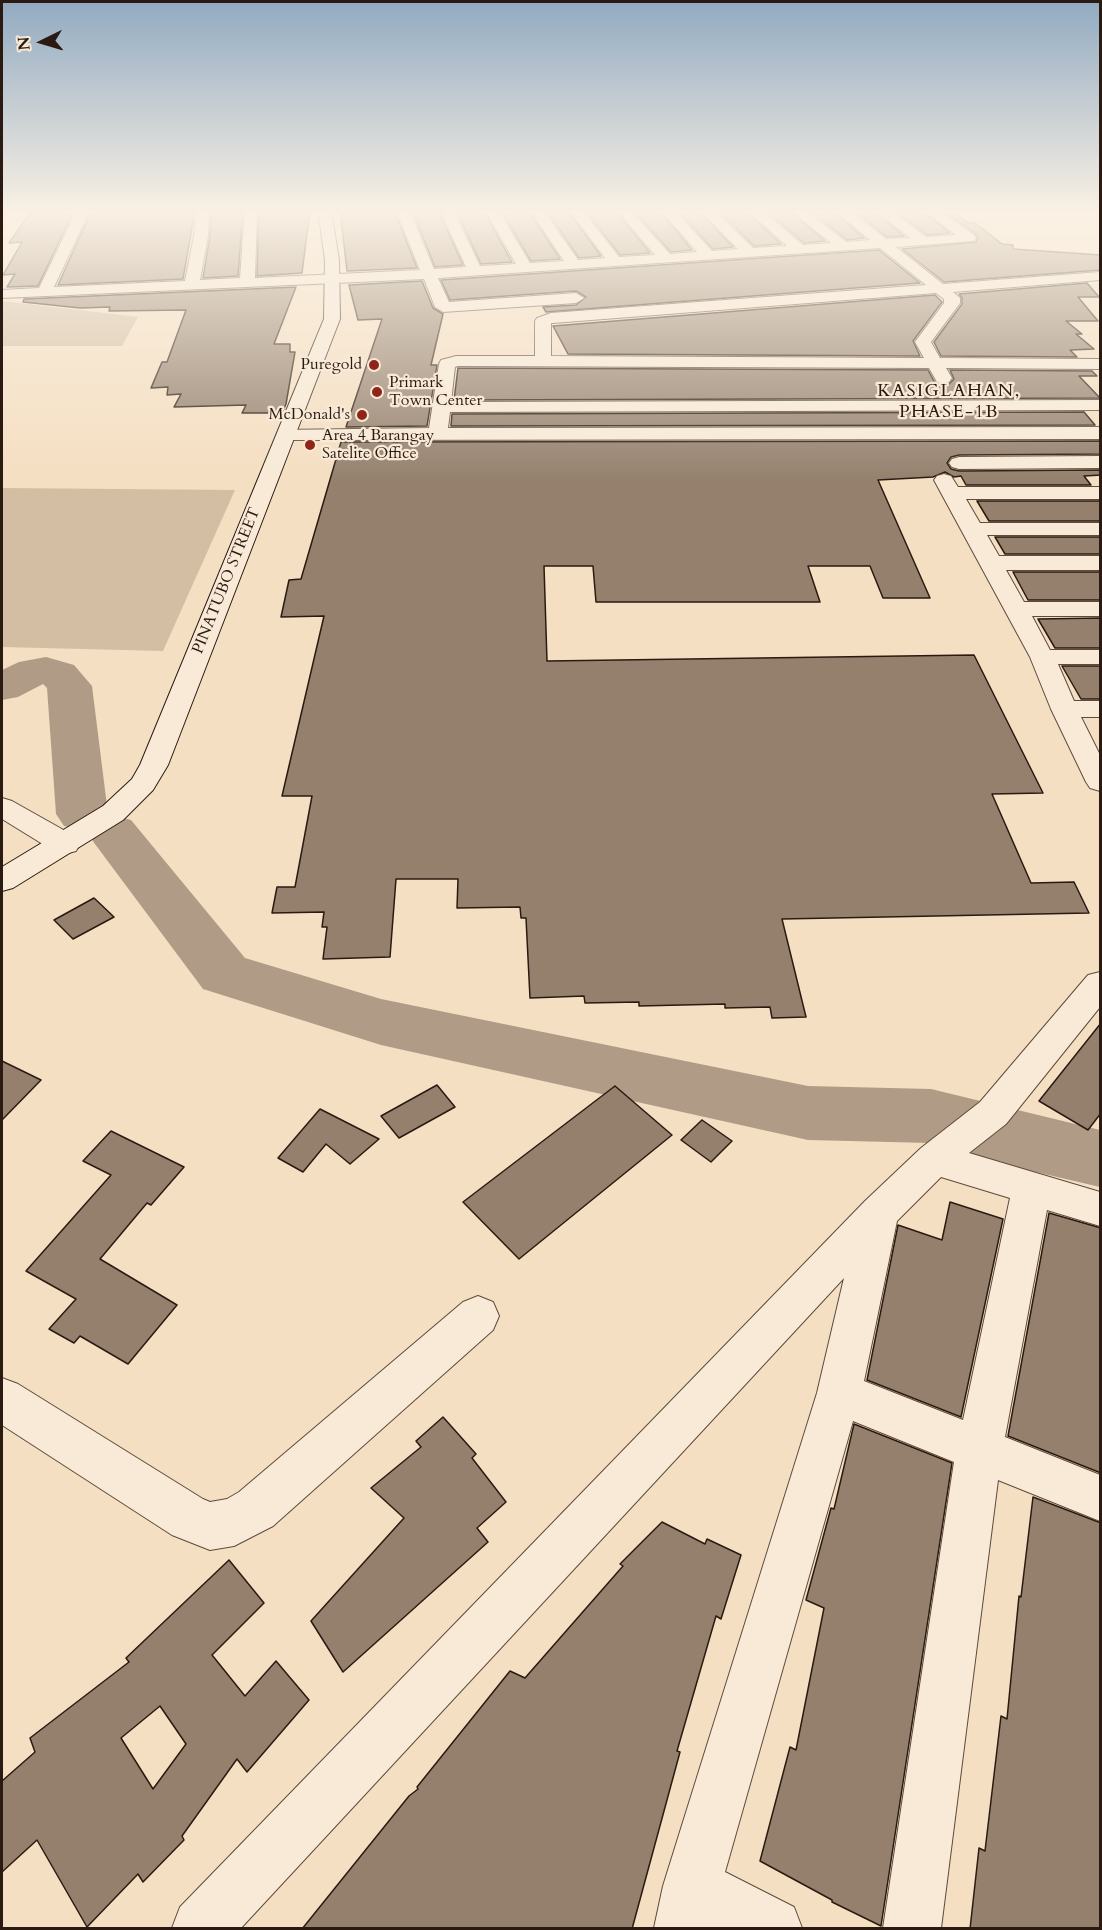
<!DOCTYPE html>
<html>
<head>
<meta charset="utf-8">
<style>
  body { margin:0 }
  #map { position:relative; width:1102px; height:1930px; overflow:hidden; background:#f5dfc2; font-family:Cardo,serif }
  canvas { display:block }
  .frame { position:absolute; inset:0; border:3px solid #2b1a11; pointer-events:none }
  .north { position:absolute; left:12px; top:12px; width:60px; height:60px; -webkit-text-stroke:4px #f8ead7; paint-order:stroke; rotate:265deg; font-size:16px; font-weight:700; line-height:24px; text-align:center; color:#2b1a11 }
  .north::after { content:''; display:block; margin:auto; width:21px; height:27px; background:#2b1a11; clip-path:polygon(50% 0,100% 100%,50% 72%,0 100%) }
</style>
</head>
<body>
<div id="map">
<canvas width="1102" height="1930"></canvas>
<div class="frame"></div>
<div class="north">N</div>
</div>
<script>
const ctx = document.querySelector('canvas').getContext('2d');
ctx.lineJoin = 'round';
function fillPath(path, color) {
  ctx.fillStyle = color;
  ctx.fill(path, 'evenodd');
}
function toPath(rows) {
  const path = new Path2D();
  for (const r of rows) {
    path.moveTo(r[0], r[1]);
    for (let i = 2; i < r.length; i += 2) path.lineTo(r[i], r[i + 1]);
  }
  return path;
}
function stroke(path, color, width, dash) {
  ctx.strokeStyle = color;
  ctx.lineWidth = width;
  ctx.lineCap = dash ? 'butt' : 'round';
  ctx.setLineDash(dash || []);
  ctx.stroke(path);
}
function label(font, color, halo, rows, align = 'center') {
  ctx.font = font + ' Cardo,serif';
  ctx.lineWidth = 4.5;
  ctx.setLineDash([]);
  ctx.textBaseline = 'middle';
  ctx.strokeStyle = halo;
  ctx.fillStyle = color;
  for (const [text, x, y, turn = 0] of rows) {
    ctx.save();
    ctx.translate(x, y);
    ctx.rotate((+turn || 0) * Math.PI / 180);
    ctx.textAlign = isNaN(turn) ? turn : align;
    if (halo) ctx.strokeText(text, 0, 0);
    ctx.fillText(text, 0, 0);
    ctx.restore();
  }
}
fillPath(toPath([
  [2,301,138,317,122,346,2,346],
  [2,488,235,490,163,651,2,647]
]), '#d3bea4');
fillPath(toPath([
  [46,657,74,665,92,686,108,814,106,817,113,815,131,820,245,958,381,999,808,1086,931,1089,1100,1130,1100,1187,1010,1166,931,1143,808,1140,381,1045,203,989,95,844,87,832,89,829,82,830,64,826,56,814,47,688,43,684,18,697,2,700,2,670,19,662,46,657]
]), '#b09c86');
const building = toPath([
  [32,210,74,210,38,286,7,287,15,274,3,275,22,242,9,243,32,210],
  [92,210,195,210,183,279,58,285,92,210],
  [211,210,243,210,238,276,203,278,210,236,211,210],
  [259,210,310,210,302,273,257,276,259,210],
  [340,210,394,210,417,268,347,271,340,210],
  [412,210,438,210,463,265,435,267,412,210],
  [456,210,483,210,512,262,481,264,456,210],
  [501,210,528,210,560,259,531,261,501,210],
  [546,210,567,210,601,256,579,258,546,210],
  [585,210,615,210,650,253,620,255,585,210],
  [633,210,659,210,692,250,671,252,633,210],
  [677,210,698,210,733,247,713,249,677,210],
  [718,210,745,210,781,244,754,246,718,210],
  [765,210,788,210,825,241,804,243,765,210],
  [809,210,832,210,864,238,847,240,809,210],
  [853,210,873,210,904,236,887,237,853,210],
  [894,210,921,210,950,233,927,235,894,210],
  [942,210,949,210,969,223,975,223,1002,244,1013,245,1013,249,1101,255,1101,270,944,282,902,249,976,242,978,237,975,233,942,210],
  [879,250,920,283,546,312,543,307,576,305,586,297,576,291,450,300,441,280,879,250],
  [422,281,433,308,443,314,431,365,437,365,427,426,346,427,382,319,358,320,349,285,422,281],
  [1087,283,1099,297,1078,297,1098,321,1066,321,1082,334,1076,334,1094,349,1070,350,1077,357,941,356,934,342,962,304,962,298,959,294,1087,283],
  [296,287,274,344,290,344,290,352,295,352,286,404,282,413,242,413,246,405,174,407,181,394,167,395,168,387,151,388,162,362,167,362,186,310,109,311,110,307,80,308,23,302,24,299,296,287],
  [935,295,942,302,913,341,920,356,568,354,553,326,935,295],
  [458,368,928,370,935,383,943,385,949,384,954,379,950,370,1092,371,1097,376,1079,376,1100,398,454,400,458,368],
  [1084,412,1095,425,451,426,452,414,1084,412],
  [1101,441,1101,454,959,455,951,457,947,463,951,469,959,471,1101,470,1101,475,1084,476,1091,485,966,485,961,476,954,477,945,472,933,477,878,480,930,598,883,598,870,566,808,566,820,602,596,602,593,566,544,566,547,661,974,655,1043,793,992,794,1031,883,1074,882,1089,913,782,919,806,1017,772,1018,770,1007,725,1008,725,1004,639,1006,639,1002,585,1003,584,996,530,998,526,918,521,918,520,907,457,908,458,879,396,879,390,957,323,959,327,927,322,927,324,912,272,913,277,887,295,887,312,796,282,796,324,616,281,617,289,580,301,579,341,442,1101,441],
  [977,501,1101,501,1101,521,989,521,977,501],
  [995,537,1101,537,1101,554,1005,554,995,537],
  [1013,572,1101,572,1101,600,1028,600,1013,572],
  [1101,618,1101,648,1055,648,1038,619,1101,618],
  [1062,666,1101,666,1101,699,1081,699,1062,666],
  [94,898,114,917,73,939,54,920,94,898],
  [1101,1023,1101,1113,1088,1130,1039,1101,1101,1023],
  [2,1061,41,1080,2,1120,2,1061],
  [437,1085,455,1107,399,1138,381,1116,437,1085],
  [615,1086,672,1135,519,1259,463,1202,615,1086],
  [320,1109,379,1139,350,1164,326,1144,303,1172,278,1158,320,1109],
  [702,1120,732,1141,711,1162,681,1140,702,1120],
  [111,1131,184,1167,151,1205,147,1203,100,1259,177,1305,128,1364,80,1336,74,1343,49,1329,76,1299,26,1271,111,1175,83,1161,111,1131],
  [950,1202,1003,1219,961,1417,867,1380,898,1225,942,1240,950,1202],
  [1049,1213,1101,1228,1101,1473,1008,1436,1049,1213],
  [443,1417,476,1454,472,1458,506,1502,477,1528,488,1542,343,1672,311,1621,404,1518,371,1488,421,1447,416,1441,443,1417],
  [854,1424,952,1463,881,1926,832,1902,832,1900,760,1861,790,1747,796,1750,824,1608,806,1600,831,1508,834,1509,854,1424],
  [1033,1497,1101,1523,1101,1929,970,1929,979,1848,985,1851,1001,1716,1007,1719,1019,1596,1021,1597,1033,1497],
  [662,1522,705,1544,707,1539,741,1555,721,1619,716,1616,677,1751,680,1752,632,1929,302,1929,409,1796,418,1789,417,1787,510,1671,525,1678,623,1566,620,1564,662,1522],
  [229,1560,264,1603,212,1655,245,1696,276,1661,309,1700,247,1772,237,1759,182,1836,184,1840,143,1882,138,1874,87,1927,37,1840,2,1872,2,1781,35,1752,30,1738,129,1662,126,1658,229,1560],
  [160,1706,186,1744,153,1789,121,1738,160,1706]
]);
fillPath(building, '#94806d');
stroke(building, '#2b1a11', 1.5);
const street = toPath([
  [77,210,90,210,54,287,185,281,194,236,197,210,209,210,208,236,200,280,240,278,245,210,257,210,255,278,420,270,396,210,409,210,434,269,466,267,440,210,453,210,480,266,516,264,485,210,498,210,530,263,564,261,530,210,543,210,578,260,605,258,569,210,582,210,619,257,655,255,617,210,630,210,670,254,697,252,661,210,674,210,712,251,738,249,700,210,714,210,753,248,787,246,747,210,761,210,803,245,831,243,790,210,805,210,846,242,870,240,834,210,849,210,886,239,910,238,875,210,890,210,926,237,956,235,923,210,938,210,974,235,976,238,974,241,896,247,943,284,1100,272,1100,280,953,292,960,298,960,303,931,342,940,358,1100,359,1100,369,946,368,952,378,949,382,943,383,937,382,929,368,458,366,455,367,451,402,1100,400,1100,410,450,412,448,428,1100,427,1100,439,286,440,279,438,277,434,279,430,429,428,439,364,441,360,456,356,535,356,535,321,537,318,551,313,926,285,880,248,438,278,449,302,576,293,584,298,576,303,443,312,435,307,424,279,2,298,2,290,39,288,77,210],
  [936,293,944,299,944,303,915,342,924,358,551,356,551,323,553,323,936,293],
  [1100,456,1100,468,959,469,952,467,949,463,952,459,959,457,1100,456],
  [944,474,951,476,958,487,1100,487,1100,499,966,499,980,523,1100,523,1100,535,987,535,999,556,1100,556,1100,570,1006,570,1024,602,1100,602,1100,616,1032,616,1050,650,1100,650,1100,664,1058,664,1074,701,1100,701,1100,717,1081,717,1100,755,1100,791,1090,788,1086,782,1051,709,1030,657,934,480,937,476,944,474],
  [2,798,12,801,76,837,80,844,76,851,65,854,54,851,2,819,2,798],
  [1100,972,1100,1007,1006,1124,969,1153,1100,1192,1100,1226,1047,1210,1005,1437,1100,1475,1100,1521,998,1480,941,1928,883,1928,954,1462,853,1421,725,1872,794,1907,802,1928,654,1928,663,1886,817,1393,844,1278,241,1928,172,1928,180,1907,865,1201,921,1148,980,1102,1088,975,1100,972],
  [941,1177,1010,1198,963,1420,864,1381,897,1221,941,1177],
  [478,1296,493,1302,499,1316,493,1330,273,1526,234,1546,210,1550,172,1535,2,1425,2,1378,18,1384,203,1499,210,1502,227,1499,239,1492,463,1302,478,1296]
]);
const secondary = toPath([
  [318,210,331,210,339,260,340,319,168,765,153,790,123,820,13,888,2,891,2,867,103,806,132,779,140,765,324,319,325,260,318,210]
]);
stroke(street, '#5e4b3d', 2);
stroke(secondary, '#2b1a11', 2);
fillPath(street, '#f8ead7');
fillPath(secondary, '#f8ead7');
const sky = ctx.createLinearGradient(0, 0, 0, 481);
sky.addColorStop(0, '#91aac1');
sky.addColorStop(0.44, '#faf1e4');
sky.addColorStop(1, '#faf1e400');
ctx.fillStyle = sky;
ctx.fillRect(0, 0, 1102, 481);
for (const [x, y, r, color] of [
  [374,365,6,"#8f2418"],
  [377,392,6,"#8f2418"],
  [362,415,6,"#8f2418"],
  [310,445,6,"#8f2418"]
]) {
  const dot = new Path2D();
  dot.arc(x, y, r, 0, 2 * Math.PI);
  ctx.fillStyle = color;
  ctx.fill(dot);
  stroke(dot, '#f8ead7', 2);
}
label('16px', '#2b1a11', '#f8ead7', [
  ["Puregold",362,365],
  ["Primark",389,383,"left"],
  ["Town Center",389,401,"left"],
  ["McDonald's",350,415],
  ["Area 4 Barangay",322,436,"left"],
  ["Satelite Office",322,454,"left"]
], 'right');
label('16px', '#2b1a11', '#f8ead7', [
  ["PINATUBO STREET",227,581,-68]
]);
ctx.letterSpacing = '1.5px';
label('18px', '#2b1a11', '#f8ead7', [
  ["KASIGLAHAN,",949,392],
  ["PHASE-1B",949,413]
]);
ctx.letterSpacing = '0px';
</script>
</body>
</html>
